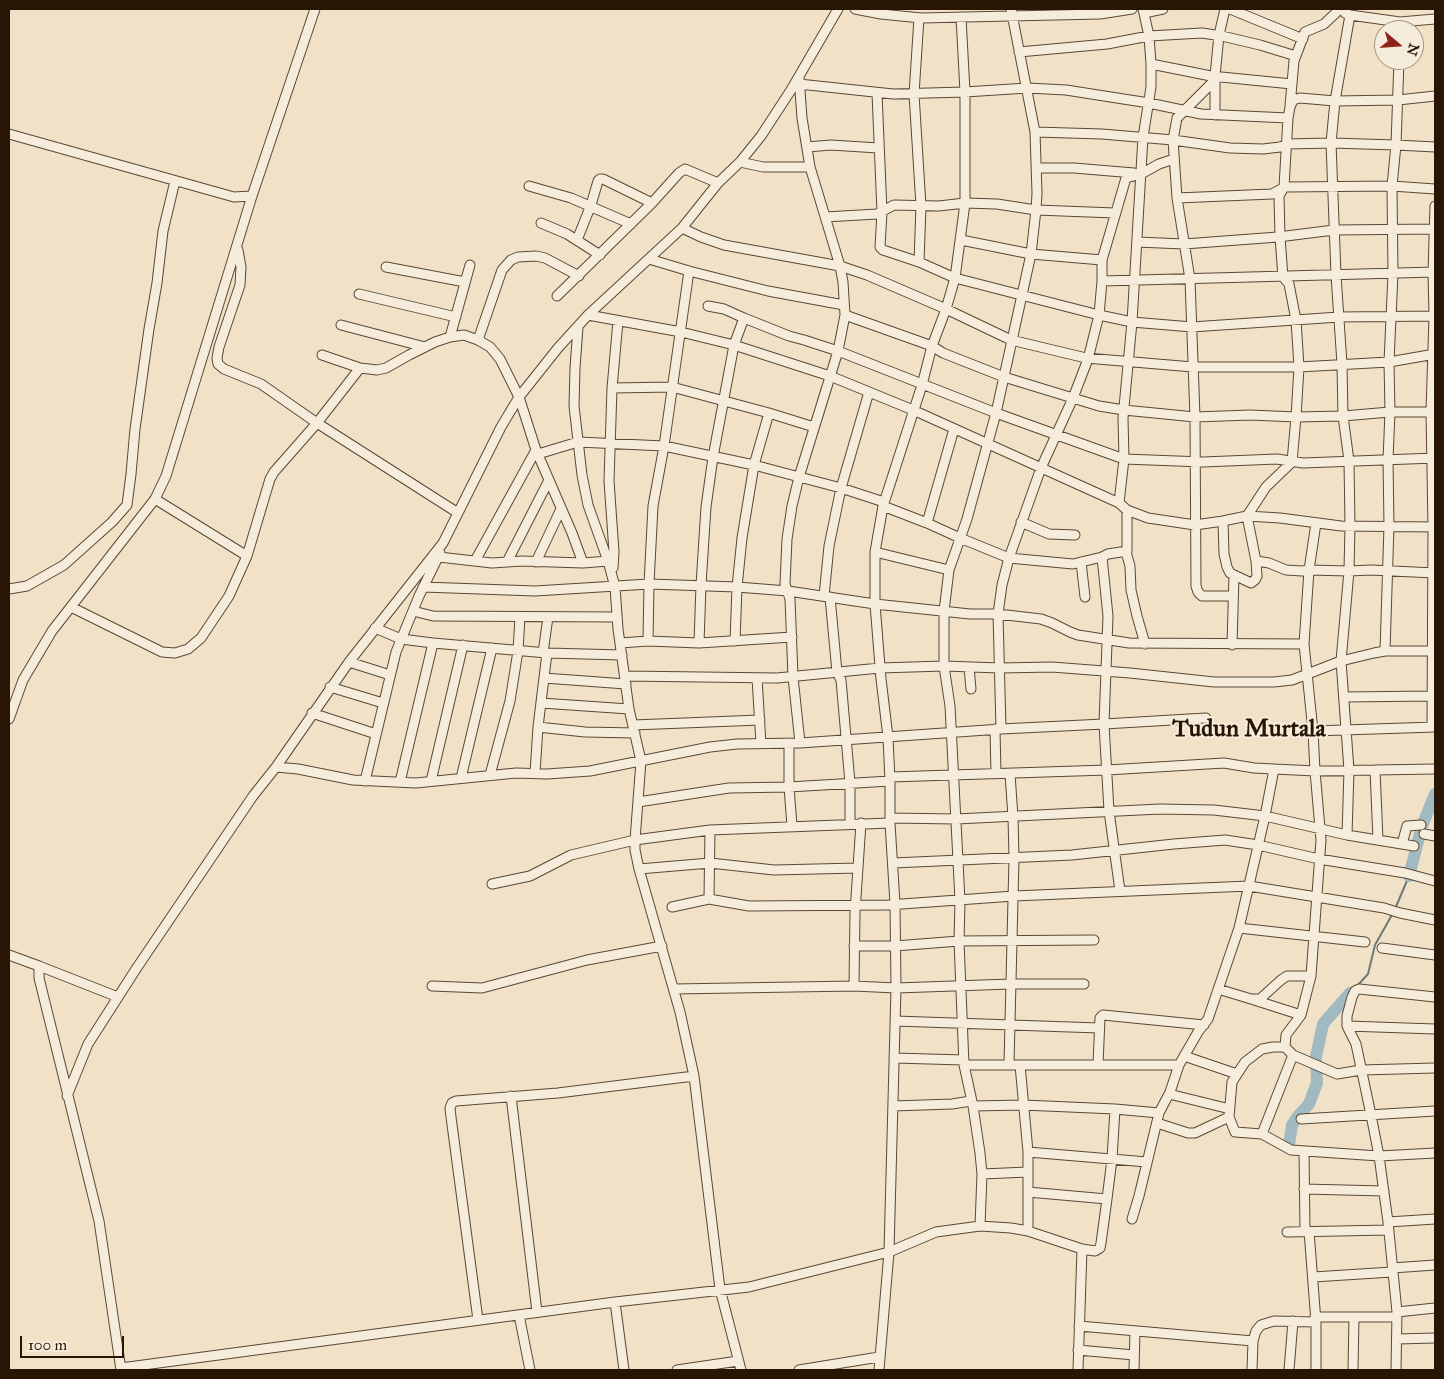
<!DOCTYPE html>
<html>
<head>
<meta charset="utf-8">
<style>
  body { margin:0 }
  #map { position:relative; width:1444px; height:1379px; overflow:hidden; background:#f1e1c7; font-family:"IM FELL Great Primer",serif }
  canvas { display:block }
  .frame { position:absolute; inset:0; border:10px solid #291503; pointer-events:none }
  .north { position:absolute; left:1374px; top:20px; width:50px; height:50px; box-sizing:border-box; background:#f6ecdb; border:1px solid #a49685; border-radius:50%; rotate:108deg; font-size:14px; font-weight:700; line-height:20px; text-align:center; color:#291503 }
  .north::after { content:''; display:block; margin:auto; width:18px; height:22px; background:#8f2418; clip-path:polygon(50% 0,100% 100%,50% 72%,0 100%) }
  .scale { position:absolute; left:20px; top:1336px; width:104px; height:22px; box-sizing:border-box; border:2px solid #291503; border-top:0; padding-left:6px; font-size:15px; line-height:18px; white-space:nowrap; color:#291503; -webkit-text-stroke:4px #f6ecdb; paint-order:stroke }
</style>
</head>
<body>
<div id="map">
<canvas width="1444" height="1379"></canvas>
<div class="frame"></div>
<div class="north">N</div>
<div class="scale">100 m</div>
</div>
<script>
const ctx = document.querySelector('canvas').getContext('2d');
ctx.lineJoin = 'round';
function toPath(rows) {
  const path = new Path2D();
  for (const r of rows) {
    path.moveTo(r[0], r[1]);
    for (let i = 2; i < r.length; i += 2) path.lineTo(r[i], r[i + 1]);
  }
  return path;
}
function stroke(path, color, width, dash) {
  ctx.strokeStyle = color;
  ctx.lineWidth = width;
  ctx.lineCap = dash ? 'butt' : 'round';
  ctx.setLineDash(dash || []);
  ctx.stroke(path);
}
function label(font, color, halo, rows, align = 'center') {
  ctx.font = font + ' "IM FELL Great Primer",serif';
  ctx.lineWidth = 4;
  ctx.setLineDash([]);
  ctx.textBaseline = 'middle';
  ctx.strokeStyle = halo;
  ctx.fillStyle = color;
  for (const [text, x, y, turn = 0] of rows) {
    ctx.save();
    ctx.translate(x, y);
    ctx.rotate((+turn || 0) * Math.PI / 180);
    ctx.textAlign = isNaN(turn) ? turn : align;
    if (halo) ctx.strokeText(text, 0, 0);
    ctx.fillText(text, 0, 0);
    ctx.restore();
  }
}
stroke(toPath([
  [1395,909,1409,876],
  [1357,986,1368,974,1375,945,1393,913]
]), '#717875', 2);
stroke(toPath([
  [1409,876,1422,826,1435,794],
  [1289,1145,1292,1125,1298,1116,1309,1104,1317,1083,1316,1057,1323,1024,1350,993]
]), '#a1bac1', 12);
const street = toPath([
  [855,9,881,14,921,18,1100,14,1132,9],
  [1230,9,1303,39],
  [1144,13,1163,9],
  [1345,13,1350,15,1400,22,1435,19],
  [919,18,914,94,921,206,919,262],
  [1019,52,1107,44,1149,36,1202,33,1222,36,1260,45,1296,56],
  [1151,64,1211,76,1292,84],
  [799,77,802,118,810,167,840,266,843,282,845,315,838,351,799,477,792,506,787,539,785,584,790,599,793,677,800,743],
  [1215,80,1177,118,1173,140,1177,198,1190,279,1195,417,1196,586,1198,592,1202,596,1233,596],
  [799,84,893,94,965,92,1027,88,1066,90,1149,103,1201,114,1288,118],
  [877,93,882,212,880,247,883,250,919,262,955,278,1099,315,1132,322,1192,327,1339,317,1435,316],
  [1290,106,1294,61,1305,32,1324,24,1340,9],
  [1215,115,1215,76,1219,35,1225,9],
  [1035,132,1102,134,1173,140,1230,148,1263,149,1280,147,1287,144,1331,143,1396,145,1435,147],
  [9,134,234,197,252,196],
  [807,147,831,145,878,148],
  [740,162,763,167,810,167],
  [1037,168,1074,168,1134,173],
  [529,186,571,198,631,224],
  [1177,198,1272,194,1285,187,1392,186,1435,189],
  [825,217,877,214,894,205,939,206,965,203,997,204,1036,210,1115,213],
  [541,223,567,234,600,255],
  [682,228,701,237,724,245,840,266,867,275,946,309,1011,340,1086,358,1193,367,1299,367,1389,362,1435,354],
  [577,240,591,205,598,181,600,179,603,179,652,203],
  [961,240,1031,254,1102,260],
  [1137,242,1184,244,1278,237,1334,230,1435,229],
  [238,250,241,267,240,285,219,347,217,358,218,364,224,369,261,384,317,423,458,513],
  [649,259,689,271,768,291,844,305],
  [386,267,465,282],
  [1102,281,1435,272],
  [359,294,456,317],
  [557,296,652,203,679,173,685,169,718,183],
  [708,306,724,309,744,318],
  [588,315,681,332,734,345,830,376,913,410,1119,503,1127,510,1148,518,1195,525,1223,521,1247,516,1280,518,1341,526,1435,527],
  [845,315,932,346,943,353,1004,377,1099,406,1124,410,1195,417,1250,415,1296,417,1343,416,1390,412,1435,412],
  [341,325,425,347],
  [578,327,575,368,574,406,582,475,588,505,608,561,615,587,618,629,629,709,641,761,635,840,635,850,639,869,680,1012,694,1076,720,1289,741,1370],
  [450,337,470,265],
  [478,340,502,270,511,260,518,257,536,256,545,258,579,276],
  [322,355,360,368,377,370,386,368,409,355,435,342,450,337,464,335,478,340,490,347,500,359,519,397,536,450,572,533,583,563],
  [612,388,672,387,769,413],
  [538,454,578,442,664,446,754,465,841,488,884,502],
  [155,499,247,556],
  [1119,503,1124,459,1123,418,1132,322,1143,137,1151,87,1151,64,1149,36,1143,9],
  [883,506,927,523,960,538,1009,558,1073,564,1102,557,1108,554,1127,551,1127,510],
  [1223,521,1224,554,1227,567,1230,573,1251,583,1255,580,1257,576,1256,561,1247,516,1266,487,1292,462,1296,417,1299,367,1296,320,1289,284,1283,277,1280,237,1279,196,1284,187,1288,118,1290,107,1293,100,1300,98,1335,101,1398,100,1435,96],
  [1021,522,1049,534,1075,535],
  [927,523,954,429],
  [1316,523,1309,570,1304,644,1313,731,1435,727],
  [875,552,949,570],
  [1126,552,1130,566,1131,590,1137,616,1145,644],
  [439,557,492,563,522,561,583,563,608,561],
  [1102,557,1108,616,1104,724,1109,811,1120,891],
  [475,561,536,450],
  [1256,561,1269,563,1286,570,1302,571,1309,570,1349,571,1371,570,1435,573],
  [507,562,549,480],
  [536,562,561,509],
  [1081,562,1085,597],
  [613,568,614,552,609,481,612,388,618,321],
  [423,587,535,591,649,584,737,587,788,591,875,604,970,614,998,614,1041,619,1052,623,1070,632,1078,635,1129,643,1304,644],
  [9,589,27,586,64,565,112,522,127,505,131,474,135,429,149,329,157,283,163,231,175,181],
  [824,596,829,546,841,488,869,392],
  [830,597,837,672,841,680,850,783,850,824],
  [71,607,162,652,175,653,188,649,201,638,229,596,247,556,270,479,274,472,317,423,360,368],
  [413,611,433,616,617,617],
  [375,628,401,639,433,643,547,653,622,655],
  [648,641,649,584,653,506,664,446,689,271],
  [735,641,737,587,742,538,754,465,769,413,814,427],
  [620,643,648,641,699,643,792,637],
  [699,643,701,585,706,507,713,457,734,345,744,318,789,336,804,340,838,351,996,413,1124,459,1203,462,1277,459,1303,463,1435,458],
  [1232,645,1234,575],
  [1385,651,1389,526,1388,460,1390,412,1389,362,1393,274,1392,186,1396,145,1399,60],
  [543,653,548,617],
  [349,662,390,675],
  [969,667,971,689],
  [625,676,777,678,880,668,944,666,1000,668,1052,667,1130,673,1214,682,1274,682,1292,680,1341,661,1374,653,1385,651,1435,651],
  [544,678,626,684],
  [757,678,761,744],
  [330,687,383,703],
  [1344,697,1432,696],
  [541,703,629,709],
  [312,713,376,734],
  [9,719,23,680,52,631,155,499,166,476,252,196,315,9],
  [633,725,760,720],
  [538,727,585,732,635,733],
  [1432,727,1433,527,1431,412,1434,316,1433,273,1435,206],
  [995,729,996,774],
  [1001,729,998,614,1002,585,1009,558,1041,468,1073,398,1088,359,1099,315,1102,281,1102,260,1126,178,1141,174,1159,164,1174,159],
  [1313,731,1315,771,1435,769],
  [789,743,789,787,792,826],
  [276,767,298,769,353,780,416,783,516,773,547,774,590,771,710,747,737,744,800,743,1001,729,1104,724,1206,718],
  [1375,770,1378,840],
  [535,773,538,727,547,653],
  [490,775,510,701,518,651,520,617],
  [890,777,1107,770,1224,763,1254,768,1315,771,1321,840,1311,976,1301,1015],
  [461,778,492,648],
  [365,781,396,652,419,596,440,553],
  [431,781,463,645],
  [400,782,433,643],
  [638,802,729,788,789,787,890,781],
  [890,818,956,819,1160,809,1214,810,1265,816,1347,835,1414,846],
  [1424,834,1435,836],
  [1347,835,1349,770,1341,661,1349,571,1350,526,1349,461,1343,416,1342,364,1336,275,1331,143,1335,101,1350,15],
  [1402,844,1407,826,1421,825],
  [893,863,1072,855,1174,844,1225,840,1258,845,1319,859,1405,873,1435,881],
  [639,869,710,863,774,870,858,868],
  [492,884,530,876,571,855,635,840,710,830,890,823],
  [709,899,710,830],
  [672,907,709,899,749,906,888,905,1014,896,1249,886,1384,908,1400,913,1435,920],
  [1239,928,1365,942],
  [854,946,895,946,959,941,1094,940],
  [1382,948,1435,955],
  [9,955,39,966,39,978,99,1221,121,1370],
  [39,966,118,997],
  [432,986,482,988,587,960,662,946],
  [854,986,855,912,861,823],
  [674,989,854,986,896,988,1011,984,1084,984],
  [1218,989,1251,999,1260,999,1281,980,1287,976,1311,976],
  [1251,999,1301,1015,1286,1035,1285,1047,1293,1055,1337,1074,1361,1070,1435,1068],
  [895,1021,1099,1028],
  [1347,1026,1435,1029],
  [1184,1056,1237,1074],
  [894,1058,964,1060],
  [1009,1064,1014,858,1013,817,1010,774],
  [964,1065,1179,1065],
  [1020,1065,1028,1152,1028,1231],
  [1098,1065,1100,1018,1103,1015,1204,1025],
  [1169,1094,1230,1109],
  [67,1096,88,1044,136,969,253,796,276,767,349,662,443,543,501,427,519,397,558,348,588,315,682,228,718,183,740,162,761,136,791,90,838,9],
  [511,1096,537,1312],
  [893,1106,952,1104,971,1101],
  [973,1106,1023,1105,1115,1109,1159,1113],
  [1229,1117,1232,1082,1245,1062,1262,1049,1273,1047,1285,1047],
  [1301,1119,1435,1111],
  [1157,1123,1188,1133,1195,1133,1229,1117,1235,1132,1262,1134,1293,1055],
  [1262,1134,1291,1150,1379,1156,1435,1153],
  [1304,1151,1305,1231],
  [1028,1152,1147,1162],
  [982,1174,1028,1172],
  [1304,1189,1384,1191],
  [1028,1192,1107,1199],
  [1132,1219,1139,1196,1159,1113,1170,1092,1179,1065,1198,1032,1208,1019,1239,928,1265,816,1274,769],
  [1388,1222,1435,1219],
  [980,1226,982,1174,980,1153,973,1106,964,1065,959,941,960,901,958,861,950,706,944,666,944,611,949,570,967,519,996,413,1031,254,1036,210,1037,193,1035,132,1011,9],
  [1309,1231,1316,1322,1316,1370],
  [1287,1232,1389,1230],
  [1392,1268,1435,1265],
  [1313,1277,1392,1272],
  [615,1302,624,1370],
  [1397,1312,1435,1308],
  [519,1315,530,1370],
  [1315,1317,1397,1317],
  [478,1320,451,1117,450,1108,452,1103,456,1101,558,1093,694,1076],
  [1079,1326,1253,1341],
  [1397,1339,1435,1338],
  [1078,1350,1134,1355],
  [121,1368,615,1302,749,1287,889,1252,936,1232,980,1226,1011,1228,1028,1231,1082,1249,1095,1251,1100,1248,1101,1243,1107,1199,1112,1159,1115,1109],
  [677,1370,738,1361],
  [799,1370,879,1357],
  [879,1370,889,1252,896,988,895,904,890,823,890,781,888,737,881,679,875,604,875,552,883,506,922,385,932,346,946,309,955,278,965,203,965,92,961,17],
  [1078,1370,1082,1249],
  [1134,1370,1135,1331],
  [1252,1370,1253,1341,1256,1331,1261,1325,1274,1321,1316,1322],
  [1289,1370,1293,1321],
  [1353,1370,1354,1317],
  [1396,1370,1397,1312,1388,1222,1379,1156,1371,1115,1356,1044,1347,1026,1347,1016,1352,997,1355,991,1359,989,1435,997]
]);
stroke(street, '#5b4834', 11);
stroke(street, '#f6ecdb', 9);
label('bold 24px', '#291503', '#f6ecdb', [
  ["Tudun Murtala",1249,730]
]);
</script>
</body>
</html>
